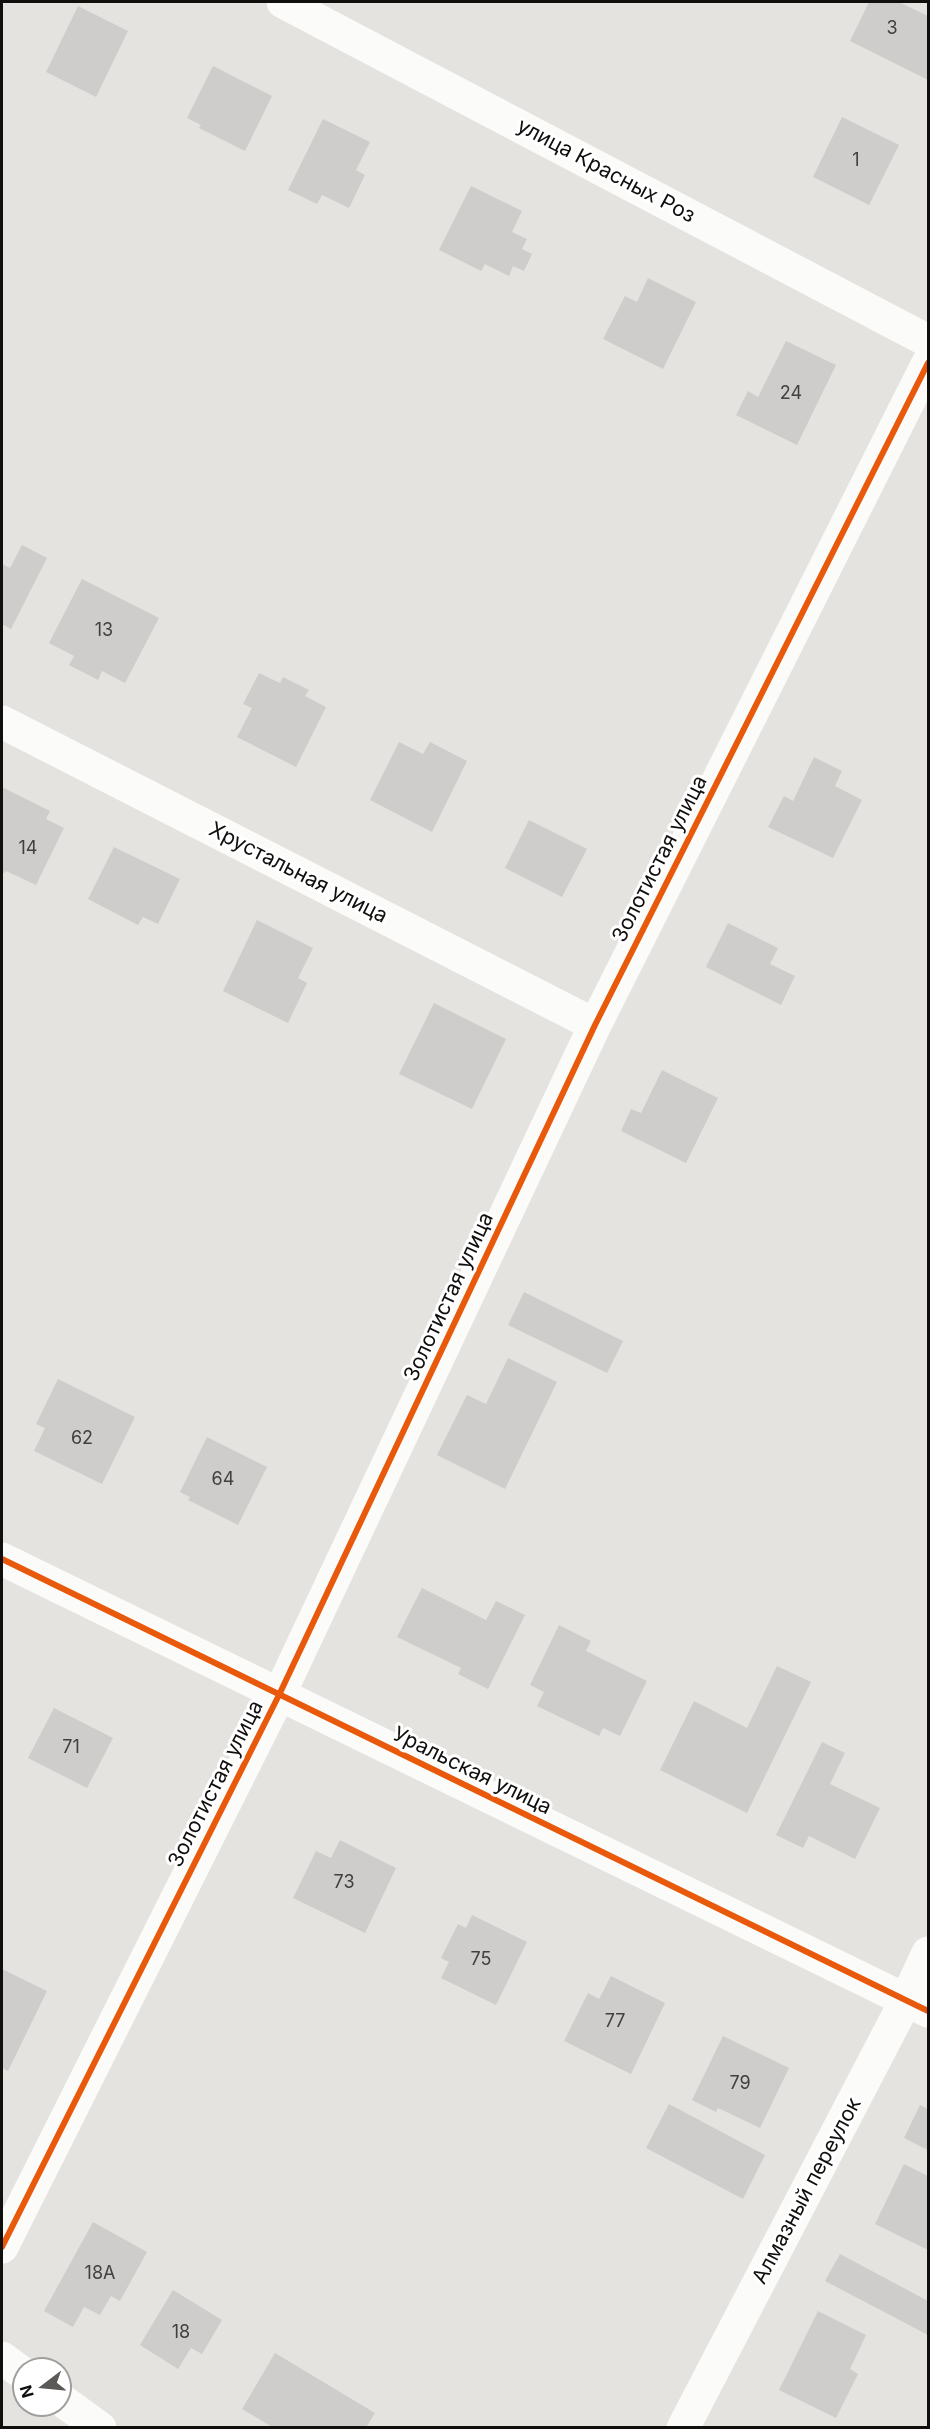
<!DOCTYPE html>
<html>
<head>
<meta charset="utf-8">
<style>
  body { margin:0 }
  #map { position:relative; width:930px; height:2429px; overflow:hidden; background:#e5e3e0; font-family:Inter,sans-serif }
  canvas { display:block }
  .frame { position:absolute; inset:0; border:3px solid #110f0d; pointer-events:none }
  .north { position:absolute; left:12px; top:2357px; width:60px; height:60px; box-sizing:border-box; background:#fff; border:2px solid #a09f9e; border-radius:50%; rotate:254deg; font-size:16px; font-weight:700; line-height:24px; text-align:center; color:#110f0d }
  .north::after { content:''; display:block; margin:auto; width:21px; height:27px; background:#5b5957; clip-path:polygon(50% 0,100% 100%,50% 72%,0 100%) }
</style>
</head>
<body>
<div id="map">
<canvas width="930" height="2429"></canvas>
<div class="frame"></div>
<div class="north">N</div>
</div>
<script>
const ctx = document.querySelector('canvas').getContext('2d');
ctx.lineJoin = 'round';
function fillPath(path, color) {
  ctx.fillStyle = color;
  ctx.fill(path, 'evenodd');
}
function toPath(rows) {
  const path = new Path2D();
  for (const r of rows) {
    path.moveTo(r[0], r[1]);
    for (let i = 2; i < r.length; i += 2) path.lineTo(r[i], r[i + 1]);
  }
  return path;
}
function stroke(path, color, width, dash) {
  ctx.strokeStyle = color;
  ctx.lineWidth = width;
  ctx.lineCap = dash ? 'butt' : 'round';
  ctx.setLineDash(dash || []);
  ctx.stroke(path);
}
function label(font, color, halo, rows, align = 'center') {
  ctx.font = font + ' Inter,sans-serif';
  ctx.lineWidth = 6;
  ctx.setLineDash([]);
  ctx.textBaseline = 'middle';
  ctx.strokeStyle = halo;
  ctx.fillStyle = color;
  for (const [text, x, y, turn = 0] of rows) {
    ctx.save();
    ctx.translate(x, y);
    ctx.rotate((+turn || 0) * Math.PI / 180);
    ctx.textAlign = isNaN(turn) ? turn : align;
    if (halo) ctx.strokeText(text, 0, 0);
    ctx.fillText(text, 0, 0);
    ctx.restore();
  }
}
fillPath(toPath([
  [869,2,899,2,928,16,928,80,850,41],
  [78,6,128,31,96,97,46,72],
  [213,66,272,96,245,151,199,128,201,125,187,118],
  [842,117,899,145,869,205,813,177],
  [323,119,370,142,356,170,365,175,349,208,322,195,317,204,288,190],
  [471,186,522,211,512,232,527,239,522,249,532,254,524,271,513,266,509,276,485,264,481,271,439,250],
  [648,278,696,302,663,369,603,339,625,296,637,302],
  [786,341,836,365,797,445,736,415,748,391,758,397],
  [22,545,47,558,11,629,2,624,2,564,10,568],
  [82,579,159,618,125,683,102,671,98,680,69,665,74,656,49,643],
  [259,673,280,683,283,677,309,690,305,696,326,707,296,767,237,737,252,708,243,704],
  [399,742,423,754,430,742,467,761,432,832,370,800],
  [814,757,842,771,835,786,862,800,833,858,768,827,784,796,793,801],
  [2,787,50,811,46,819,64,828,36,885,6,871,5,873,2,872],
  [529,820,587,849,562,897,505,868],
  [114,847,180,879,158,924,143,917,138,925,88,899],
  [257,920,313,948,298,978,307,983,288,1023,223,991],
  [728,923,778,948,770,964,795,976,781,1005,706,967],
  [434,1003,506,1039,472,1109,399,1074],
  [662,1070,718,1098,686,1163,621,1131,631,1109,641,1113],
  [524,1292,623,1341,607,1373,508,1325],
  [508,1358,557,1382,505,1489,437,1455,467,1395,486,1404],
  [58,1379,135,1417,102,1484,34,1451,45,1428,36,1424],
  [207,1437,267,1467,238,1525,188,1500,190,1497,180,1492],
  [422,1588,486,1620,496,1601,525,1615,488,1689,458,1674,461,1668,397,1637],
  [559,1625,591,1641,586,1651,647,1681,620,1736,603,1728,599,1736,537,1706,544,1692,530,1685],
  [777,1666,811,1682,747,1813,660,1770,694,1701,747,1728],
  [54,1708,113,1738,87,1788,28,1758],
  [822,1742,845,1753,830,1784,880,1808,855,1859,809,1836,803,1848,776,1835],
  [340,1840,396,1868,365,1933,293,1898,316,1851,331,1858],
  [472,1915,527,1942,496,2005,441,1978,449,1962,441,1958,458,1924,466,1928],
  [2,1969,47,1991,8,2071,2,2068],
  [611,1976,665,2003,631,2074,564,2041,588,1993,599,1999],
  [723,2036,789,2068,760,2128,718,2108,716,2112,692,2100],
  [669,2104,765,2155,743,2199,646,2148],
  [920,2105,928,2109,928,2150,904,2138],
  [904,2164,928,2176,928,2250,875,2224],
  [93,2222,147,2252,120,2301,111,2296,100,2315,84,2307,73,2327,44,2311],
  [840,2254,928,2301,928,2335,825,2281],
  [173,2290,222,2320,202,2354,191,2348,178,2369,140,2345],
  [818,2311,866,2335,850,2369,858,2374,836,2418,779,2390],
  [275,2353,375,2413,367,2426,370,2428,274,2428,242,2409]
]), '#cfcccc');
stroke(toPath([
  [283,2,928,341],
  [2,722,595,1025],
  [2,1559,928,2011],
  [2,2247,279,1695,595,1025,928,363],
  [2,2358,24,2374],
  [60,2399,100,2428],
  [683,2428,906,2000,928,1953]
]), '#fbfbfa', 33);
stroke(toPath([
  [2,1559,928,2011],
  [2,2247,279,1695,595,1025,928,363]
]), '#e8590c', 6);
label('18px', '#42403f', null, [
  ["3",892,29],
  ["1",856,161],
  ["24",791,394],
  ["13",104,631],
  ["14",28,849],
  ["62",82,1439],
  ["64",223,1480],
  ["71",71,1748],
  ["73",344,1883],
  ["75",481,1960],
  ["77",615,2022],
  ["79",740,2084],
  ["18А",100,2274],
  ["18",181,2333]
]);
label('21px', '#110f0d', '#fff', [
  ["улица Красных Роз",606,171,28],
  ["Золотистая улица",660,859,-63],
  ["Хрустальная улица",298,873,27],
  ["Золотистая улица",449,1297,-65],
  ["Уральская улица",472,1771,26],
  ["Золотистая улица",216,1784,-63],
  ["Алмазный переулок",807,2191,-62]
]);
</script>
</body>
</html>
